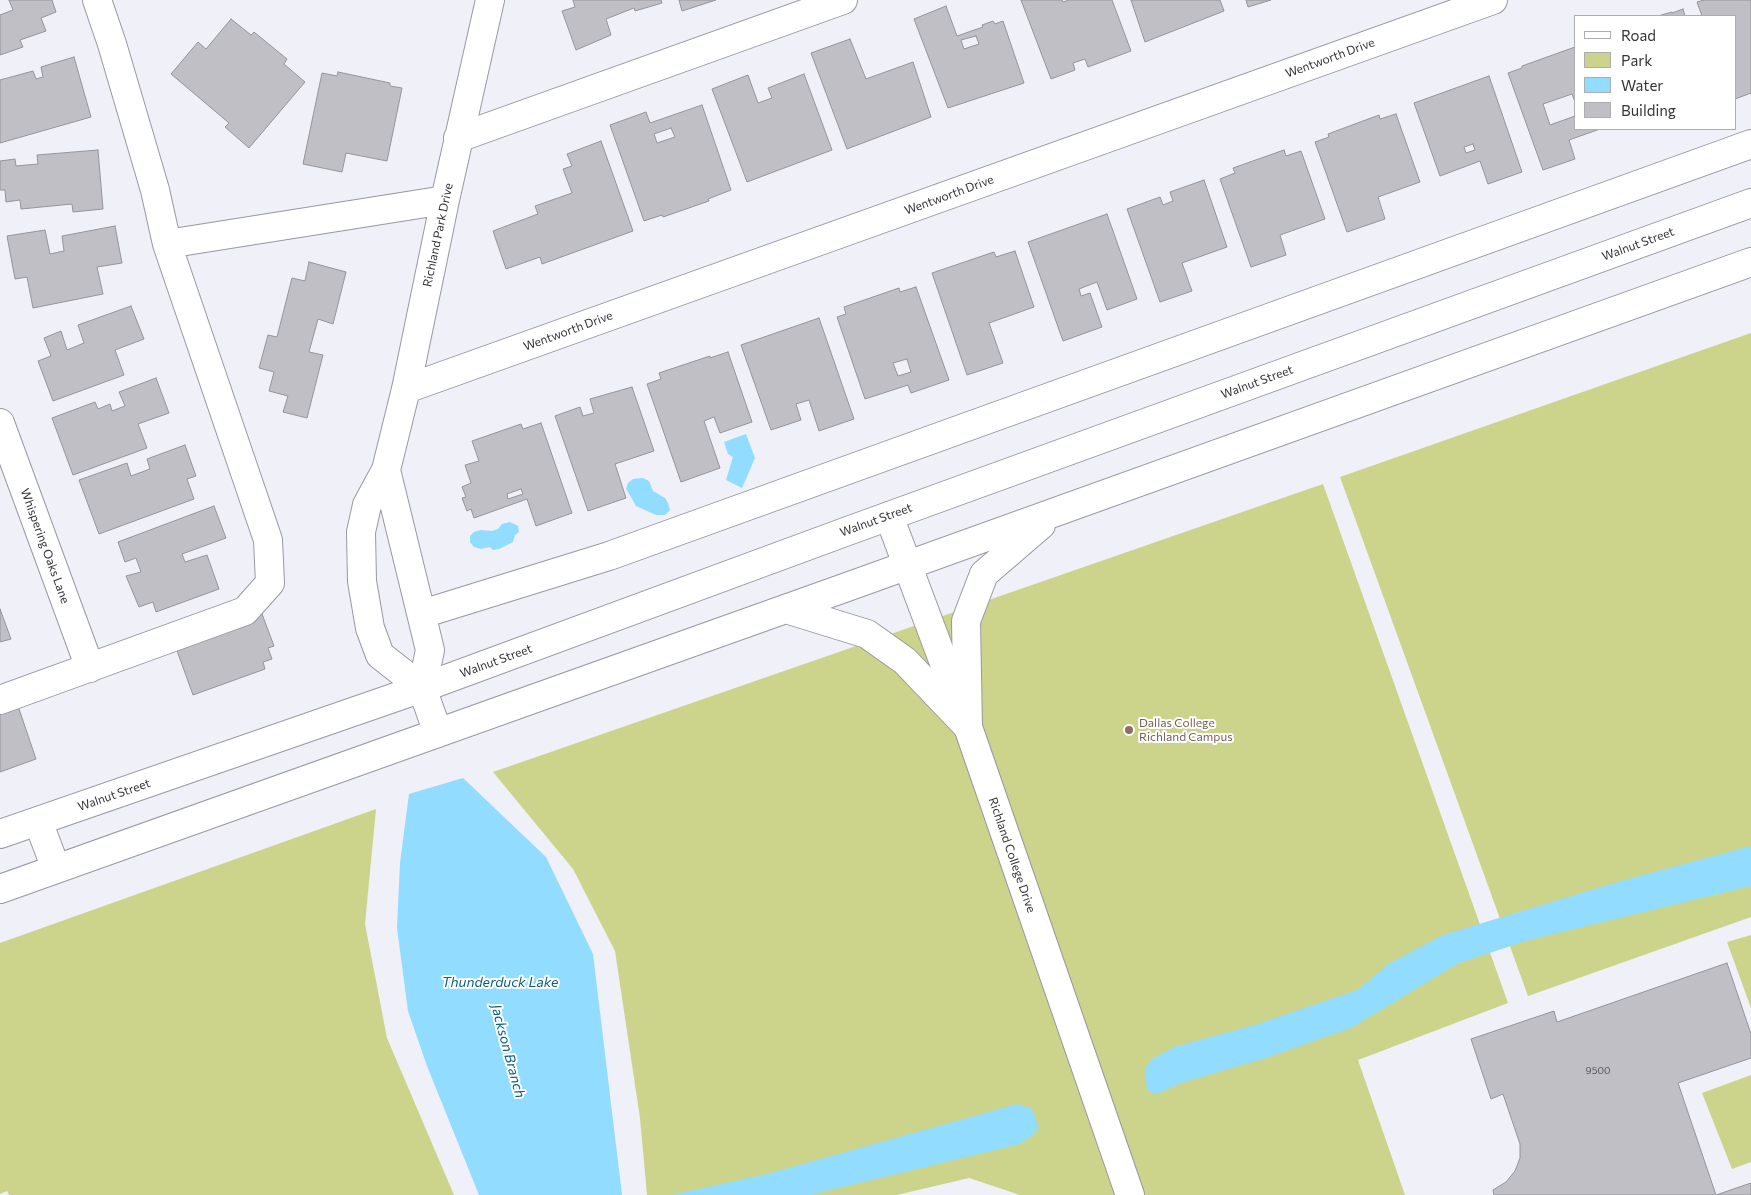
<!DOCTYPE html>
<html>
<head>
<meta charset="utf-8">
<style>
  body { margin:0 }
  #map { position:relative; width:1751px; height:1195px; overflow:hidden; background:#eff0f8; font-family:Commissioner,sans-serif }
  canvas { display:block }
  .legend { position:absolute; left:1574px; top:15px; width:162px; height:115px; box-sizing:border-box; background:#fff; border:1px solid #adaeaf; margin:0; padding:6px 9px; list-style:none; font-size:15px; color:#333437 }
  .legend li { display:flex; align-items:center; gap:10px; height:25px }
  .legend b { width:25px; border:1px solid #adaeaf }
</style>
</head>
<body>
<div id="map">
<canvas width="1751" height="1195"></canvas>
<ul class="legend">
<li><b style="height:6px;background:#fff"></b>Road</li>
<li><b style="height:14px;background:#ccd48b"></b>Park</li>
<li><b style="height:14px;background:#91dcff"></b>Water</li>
<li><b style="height:14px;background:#c0bfc6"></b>Building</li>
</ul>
</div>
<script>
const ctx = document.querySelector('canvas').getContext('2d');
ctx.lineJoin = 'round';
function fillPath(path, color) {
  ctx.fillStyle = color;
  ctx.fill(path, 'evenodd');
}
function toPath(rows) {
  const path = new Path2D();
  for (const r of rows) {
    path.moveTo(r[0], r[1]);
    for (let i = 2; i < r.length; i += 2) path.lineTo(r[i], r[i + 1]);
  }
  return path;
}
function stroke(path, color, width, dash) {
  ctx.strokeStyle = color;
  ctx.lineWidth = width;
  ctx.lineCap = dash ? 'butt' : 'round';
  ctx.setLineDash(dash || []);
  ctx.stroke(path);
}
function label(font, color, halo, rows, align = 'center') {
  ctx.font = font + ' Commissioner,sans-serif';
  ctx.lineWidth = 4;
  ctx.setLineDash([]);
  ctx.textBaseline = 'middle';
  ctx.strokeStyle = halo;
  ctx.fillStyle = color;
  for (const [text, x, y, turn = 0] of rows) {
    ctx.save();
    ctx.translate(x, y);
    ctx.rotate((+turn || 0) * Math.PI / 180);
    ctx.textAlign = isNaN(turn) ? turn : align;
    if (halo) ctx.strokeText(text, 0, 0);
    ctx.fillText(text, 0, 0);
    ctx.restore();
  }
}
fillPath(toPath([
  [1751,333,1751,917,1528,996,1340,477],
  [1323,484,1508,1003,1358,1060,1405,1195,1020,1195,969,1178,897,1195,647,1195,640,1118,615,951,573,869,493,772],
  [376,809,365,924,387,1038,454,1195,9,1195,7,1191,0,1194,0,943],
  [1751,935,1751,1008,1727,942],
  [1751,1075,1751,1162,1732,1169,1702,1093]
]), '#ccd48b');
fillPath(toPath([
  [746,434,755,458,742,488,726,480,733,457,728,454,724,442],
  [643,478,649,481,653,491,665,498,668,503,670,510,665,515,656,515,636,506,631,497,626,489,628,483,633,479],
  [510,522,518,526,519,532,515,535,513,542,499,549,493,550,490,547,481,549,474,547,470,542,470,536,474,532,481,530,492,531,498,529,502,524],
  [463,778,546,857,593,954,622,1195,479,1195,427,1066,408,1011,397,928,400,863,409,794],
  [1751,846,1751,886,1529,940,1459,963,1351,1028,1266,1058,1181,1083,1157,1094,1147,1091,1145,1068,1152,1059,1174,1047,1258,1024,1357,990,1390,963,1443,935,1621,881],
  [1017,1104,1032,1109,1039,1128,1030,1137,1020,1144,810,1195,671,1195,767,1174]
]), '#91dcff');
const building = toPath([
  [9,0,52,0,56,12,41,18,46,31,20,40,23,47,0,55,0,15,13,10,9,0],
  [573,0,661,0,662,3,635,11,634,8,606,19,611,35,576,50,562,11,575,7,573,0],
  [679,0,716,0,682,11,679,0],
  [1021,0,1062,0,1063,2,1069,0,1112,0,1131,51,1088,67,1085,59,1073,63,1075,70,1051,79,1021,0],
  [1131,0,1220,0,1224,11,1145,42,1131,0],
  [1246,0,1271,0,1248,7,1246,0],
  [1704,0,1751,0,1751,93,1735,99,1735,16,1702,16,1697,2,1704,0],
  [946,6,957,36,983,27,982,25,993,21,995,24,1003,21,1024,83,948,108,914,19,946,6],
  [976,36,979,44,964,49,961,40,976,36],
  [1683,9,1685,16,1658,16,1672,12,1672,13,1683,9],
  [231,19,251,35,254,32,287,59,284,64,305,82,249,148,225,127,229,123,171,74,198,42,206,49,231,19],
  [850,39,866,79,913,62,931,117,847,149,811,53,850,39],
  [1575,47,1575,102,1572,94,1543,104,1550,125,1575,116,1575,129,1600,129,1569,140,1575,159,1543,170,1508,73,1522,68,1522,66,1575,47],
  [74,57,91,117,0,143,0,80,33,71,36,79,43,77,41,67,74,57],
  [338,72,390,83,390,86,402,88,387,161,346,153,342,172,303,164,322,73,337,76,338,72],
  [804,74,832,150,747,182,712,89,748,75,758,103,772,98,768,88,804,74],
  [1489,76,1522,172,1488,184,1480,161,1440,176,1414,103,1489,76],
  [1473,144,1475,150,1466,153,1464,147,1473,144],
  [702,105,731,190,708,199,709,201,663,217,662,215,644,221,610,125,646,112,650,123,702,105],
  [671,128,675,137,657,143,654,134,671,128],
  [1396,114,1420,182,1378,197,1385,219,1347,232,1315,142,1329,137,1328,134,1379,115,1380,119,1396,114],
  [601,141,633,231,542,264,540,257,506,269,493,231,538,214,535,206,572,193,563,169,572,166,567,154,601,141],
  [98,150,103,209,73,212,72,204,21,209,20,200,6,202,5,190,0,190,0,161,15,159,16,166,38,164,37,155,98,150],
  [1284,150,1286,156,1301,151,1325,219,1280,235,1286,255,1251,267,1220,179,1235,173,1233,168,1284,150],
  [1204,180,1227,247,1182,263,1192,291,1160,302,1127,209,1160,197,1163,205,1173,201,1170,192,1204,180],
  [1107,214,1137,299,1107,310,1097,282,1079,289,1081,296,1090,293,1102,327,1063,341,1028,242,1107,214],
  [115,226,122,263,97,267,103,294,33,308,27,277,15,279,7,236,45,230,50,254,64,251,62,236,115,226],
  [1015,251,1034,307,989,323,1003,363,967,375,932,273,994,252,996,257,1015,251],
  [309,262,346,272,333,324,318,319,309,352,323,355,307,418,283,412,288,396,269,391,274,372,259,368,268,335,277,337,292,278,305,281,309,262],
  [916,287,949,380,911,393,908,385,865,399,837,317,846,314,844,307,899,288,900,292,916,287],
  [907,359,911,372,898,376,893,363,907,359],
  [131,306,144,339,115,350,124,375,53,401,38,361,51,356,44,338,61,331,67,350,84,343,78,325,131,306],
  [819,318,854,419,819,431,809,400,796,404,801,420,771,430,741,345,819,318],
  [728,352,752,422,720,433,714,417,704,421,720,468,681,482,647,384,661,379,659,373,710,356,710,358,728,352],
  [156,378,169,413,138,424,147,448,73,475,52,418,95,402,98,409,110,404,112,411,125,406,119,392,156,378],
  [632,387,654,451,615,464,626,498,588,511,555,416,580,407,583,416,594,413,590,399,632,387],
  [541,423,572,513,536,526,527,499,474,518,471,509,467,511,462,498,466,497,462,487,471,483,465,465,479,461,472,441,521,424,523,429,541,423],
  [521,489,523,494,508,499,507,494,521,489],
  [185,445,196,476,187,479,194,499,99,534,79,480,127,463,131,476,150,469,147,459,185,445],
  [214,506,226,538,182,554,185,562,207,555,219,589,156,612,153,602,139,607,126,576,141,572,136,558,125,562,118,542,214,506],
  [0,609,11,639,0,642,0,609],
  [262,614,274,646,268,648,272,659,263,662,265,669,193,695,175,645,262,614],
  [17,703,36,759,0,772,0,709,17,703],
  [1727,963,1751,1034,1751,1058,1678,1083,1716,1195,1751,1183,1751,1195,1494,1195,1493,1190,1506,1182,1515,1171,1520,1158,1520,1144,1503,1094,1491,1099,1471,1039,1554,1011,1557,1022,1727,963]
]);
fillPath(building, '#c0bfc6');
stroke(building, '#95949a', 1);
const minor = toPath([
  [458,138,843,0],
  [167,244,445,200],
  [406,389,1493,0],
  [0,423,90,668],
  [386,470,430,650,422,688,380,655,370,628,362,581,361,532,367,505,386,470,406,389,445,200,490,0],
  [889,516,968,727,1130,1195],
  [422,614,609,556,1751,144],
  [0,700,245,611,270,583,268,540,167,244,155,190,112,44,97,0]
]);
const major = toPath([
  [786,609,867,634,905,661,968,727],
  [422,688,438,733],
  [968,727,966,621,984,574,1041,525],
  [38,821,56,869],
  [0,834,422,688,845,532,1751,203],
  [0,889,847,587,1751,262]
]);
stroke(minor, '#9899a0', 30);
stroke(major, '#9899a0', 30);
stroke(minor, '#fff', 28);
stroke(major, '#fff', 28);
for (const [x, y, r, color] of [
  [1129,730,5,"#8d6e63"]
]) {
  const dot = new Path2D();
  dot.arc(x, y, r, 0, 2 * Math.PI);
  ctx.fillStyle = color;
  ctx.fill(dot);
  stroke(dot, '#fff', 2);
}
label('10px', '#56575b', null, [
  ["9500",1598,1071]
]);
label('12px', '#333437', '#fff', [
  ["Wentworth Drive",1330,58,-20],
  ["Wentworth Drive",949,195,-20],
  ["Richland Park Drive",438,235,-78],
  ["Walnut Street",1638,244,-20],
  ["Wentworth Drive",568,331,-20],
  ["Walnut Street",1257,382,-20],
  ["Walnut Street",876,520,-20],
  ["Whispering Oaks Lane",45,546,70],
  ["Walnut Street",496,661,-20],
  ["Walnut Street",114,795,-19],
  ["Richland College Drive",1012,855,71]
]);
label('12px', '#785e54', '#fff', [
  ["Dallas College",1139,723],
  ["Richland Campus",1139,737]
], 'left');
label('italic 14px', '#0c5e7a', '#fff', [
  ["Thunderduck Lake",500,982],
  ["Jackson Branch",508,1051,75]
]);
</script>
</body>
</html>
